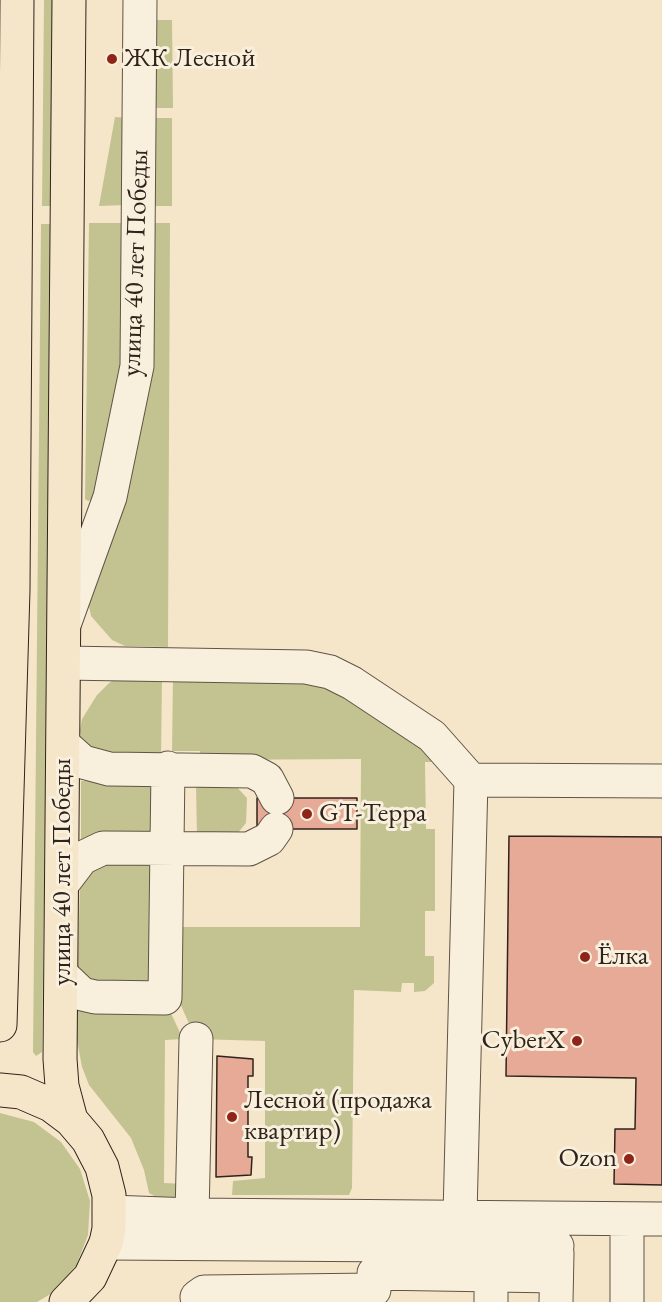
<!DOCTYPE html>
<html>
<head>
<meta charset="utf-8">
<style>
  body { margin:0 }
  canvas { display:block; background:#f5e6c9 }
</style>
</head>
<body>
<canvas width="662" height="1302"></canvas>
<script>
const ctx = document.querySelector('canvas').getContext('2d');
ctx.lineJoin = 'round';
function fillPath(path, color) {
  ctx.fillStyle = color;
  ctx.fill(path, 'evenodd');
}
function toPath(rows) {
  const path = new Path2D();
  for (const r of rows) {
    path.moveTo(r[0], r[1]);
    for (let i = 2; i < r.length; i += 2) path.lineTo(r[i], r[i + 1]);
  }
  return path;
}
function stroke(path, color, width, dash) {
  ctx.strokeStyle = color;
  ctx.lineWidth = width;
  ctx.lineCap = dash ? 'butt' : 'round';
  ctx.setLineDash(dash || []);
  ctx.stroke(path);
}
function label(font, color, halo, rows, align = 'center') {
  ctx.font = font + ' "EB Garamond",serif';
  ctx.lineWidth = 6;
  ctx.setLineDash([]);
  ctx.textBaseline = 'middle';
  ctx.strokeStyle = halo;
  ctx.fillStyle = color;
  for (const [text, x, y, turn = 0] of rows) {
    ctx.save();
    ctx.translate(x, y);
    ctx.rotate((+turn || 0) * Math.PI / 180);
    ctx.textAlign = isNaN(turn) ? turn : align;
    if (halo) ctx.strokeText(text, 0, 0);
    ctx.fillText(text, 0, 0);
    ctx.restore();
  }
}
fillPath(toPath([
  [44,0,55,0,55,206,42,206],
  [152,20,172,20,173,108,153,108],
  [115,117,128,118,126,205,99,206],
  [153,118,172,118,172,206,152,206],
  [89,223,129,223,126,365,94,499,88,501,85,499],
  [150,223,170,223,168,647,125,646,112,640,91,616,88,602],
  [41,224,53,224,42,1052,36,1056,33,1052],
  [162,676,161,762,104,760,82,745,80,730,82,719,97,695,108,684,116,678],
  [173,676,320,683,425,745,435,762,425,762,426,829,435,829,435,911,425,911,425,956,434,956,434,983,425,991,414,992,414,983,402,983,401,992,354,990,352,1188,349,1195,232,1195,233,1181,265,1178,265,1041,196,1039,178,999,174,927,360,927,361,759,200,760,200,751,172,751],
  [81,781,161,782,160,841,81,840],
  [196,782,233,783,247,798,246,823,233,839,197,840],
  [95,861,162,863,159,991,87,981,78,966,80,880],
  [77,999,169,1009,183,1039,165,1040,164,1183,186,1184,183,1199,161,1200,149,1193,144,1170,131,1138,89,1085,82,1067,77,1040],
  [0,1113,34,1122,61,1142,80,1169,90,1201,88,1235,76,1266,54,1292,37,1302,0,1302]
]), '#c3c391');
const building = toPath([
  [257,798,357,798,357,829,257,829,257,798],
  [509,836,662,837,662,1185,614,1184,615,1129,635,1129,636,1078,506,1076,509,836],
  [217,1056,253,1059,253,1076,248,1076,248,1157,252,1157,251,1175,216,1177,217,1056]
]);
fillPath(building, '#e6aa97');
stroke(building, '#30231c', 1.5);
const minor = toPath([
  [65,622,110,497,137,366,140,0],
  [64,663,306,667,330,672,352,683,432,736,471,780,460,1215],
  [64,745,83,762,109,769,252,771,267,779,277,798],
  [471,780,662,781],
  [63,883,82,858,103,848,249,849,269,839,276,829],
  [62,975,82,994,95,997,165,998,168,768],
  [110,1212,192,1215,196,1039],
  [192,1215,662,1219],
  [627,1219,627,1302],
  [106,1243,557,1246],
  [374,1273,556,1276],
  [491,1275,491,1302],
  [198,1302,197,1297,204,1292,374,1290],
  [556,1302,557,1253]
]);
const major = toPath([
  [69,0,60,1059,62,1086,71,1120],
  [0,1025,13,590,17,0],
  [0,1090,21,1092,51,1105,71,1120,88,1140,102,1167,109,1195,109,1229,106,1243,90,1277,66,1302]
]);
stroke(minor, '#615447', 35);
stroke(major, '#30231c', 35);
stroke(minor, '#f8efdc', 33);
stroke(major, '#f5e6c9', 33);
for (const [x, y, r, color] of [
  [112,59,6,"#8f2418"],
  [307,814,6,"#8f2418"],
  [585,957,6,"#8f2418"],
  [577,1041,6,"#8f2418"],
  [232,1117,6,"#8f2418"],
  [629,1159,6,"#8f2418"]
]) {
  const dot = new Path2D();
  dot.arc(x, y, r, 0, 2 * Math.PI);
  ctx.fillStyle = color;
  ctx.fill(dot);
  stroke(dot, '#f8efdc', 2);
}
label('27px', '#30231c', '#f8efdc', [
  ["ЖК Лесной",124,59],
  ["GT-Терра",319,814],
  ["Ёлка",597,957],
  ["CyberX",565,1041,"right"],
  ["Лесной (продажа",244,1101],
  ["квартир)",244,1132],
  ["Ozon",617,1159,"right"]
], 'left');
label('27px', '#30231c', '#f8efdc', [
  ["улица 40 лет Победы",136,263,-88],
  ["улица 40 лет Победы",63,872,-90]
]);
</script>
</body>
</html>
